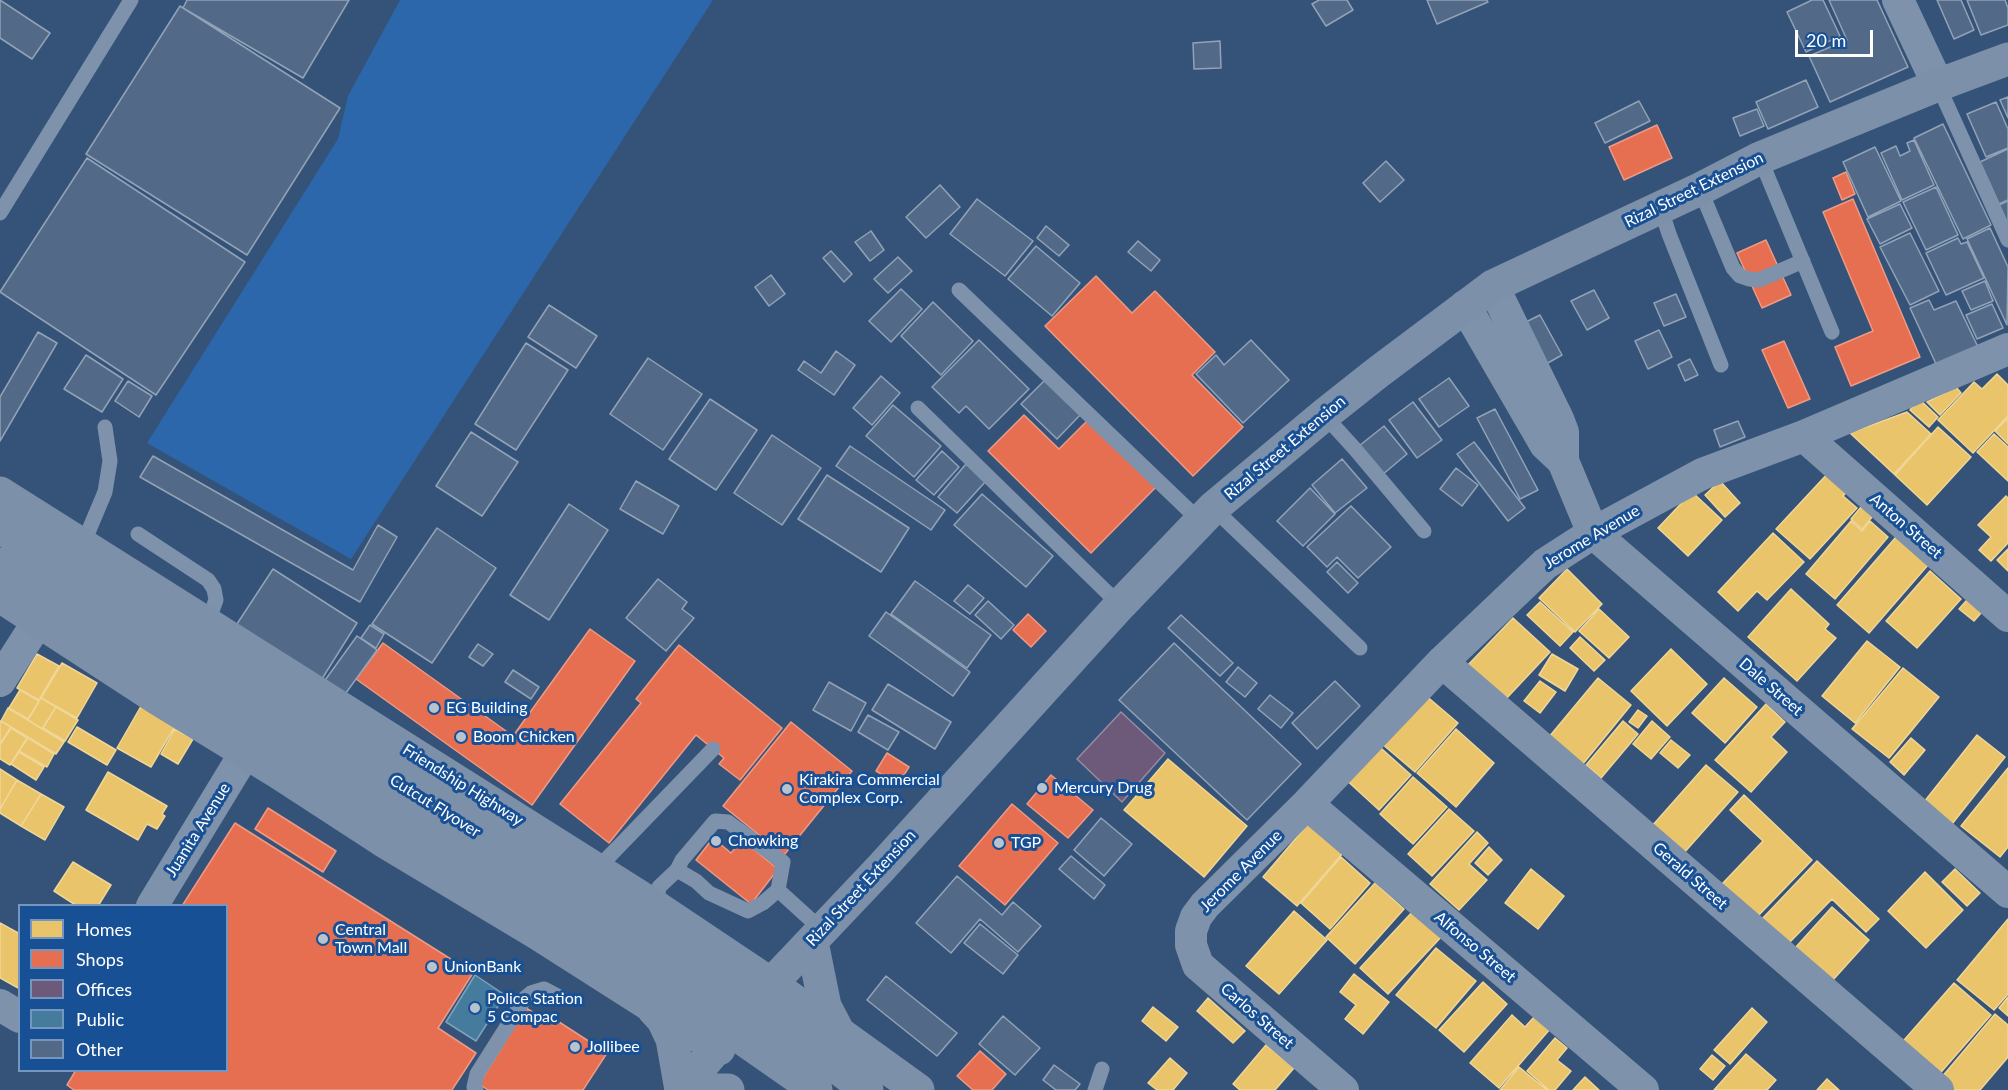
<!DOCTYPE html>
<html>
<head>
<meta charset="utf-8">
<style>
  body { margin:0 }
  #map { position:relative; width:2008px; height:1090px; overflow:hidden; background:#355378; font-family:Lato,sans-serif }
  canvas { display:block }
  .legend { position:absolute; left:18px; top:904px; width:210px; height:168px; box-sizing:border-box; background:#185095; border:2px solid #7496bf; margin:0; padding:8px 10px; list-style:none; font-size:18px; color:#fff }
  .legend li { display:flex; align-items:center; gap:12px; height:30px }
  .legend b { width:30px; border:2px solid #7496bf }
  .scale { position:absolute; left:1795px; top:30px; width:78px; height:27px; box-sizing:border-box; border:3px solid #fff; border-top:0; padding-left:8px; font-size:18px; line-height:21px; white-space:nowrap; color:#fff; -webkit-text-stroke:4px #185095; paint-order:stroke }
</style>
</head>
<body>
<div id="map">
<canvas width="2008" height="1090"></canvas>
<ul class="legend">
<li><b style="height:16px;background:#e9c46a"></b>Homes</li>
<li><b style="height:16px;background:#e76f51"></b>Shops</li>
<li><b style="height:16px;background:#6d597a"></b>Offices</li>
<li><b style="height:16px;background:#457b9d"></b>Public</li>
<li><b style="height:16px;background:#526a87"></b>Other</li>
</ul>
<div class="scale">20 m</div>
</div>
<script>
const ctx = document.querySelector('canvas').getContext('2d');
ctx.lineJoin = 'round';
function fillPath(path, color) {
  ctx.fillStyle = color;
  ctx.fill(path, 'evenodd');
}
function toPath(rows) {
  const path = new Path2D();
  for (const r of rows) {
    path.moveTo(r[0], r[1]);
    for (let i = 2; i < r.length; i += 2) path.lineTo(r[i], r[i + 1]);
  }
  return path;
}
function stroke(path, color, width, dash) {
  ctx.strokeStyle = color;
  ctx.lineWidth = width;
  ctx.lineCap = dash ? 'butt' : 'round';
  ctx.setLineDash(dash || []);
  ctx.stroke(path);
}
function label(font, color, halo, rows, align = 'center') {
  ctx.font = font + ' Lato,sans-serif';
  ctx.lineWidth = 6;
  ctx.setLineDash([]);
  ctx.textBaseline = 'middle';
  ctx.strokeStyle = halo;
  ctx.fillStyle = color;
  for (const [text, x, y, turn = 0] of rows) {
    ctx.save();
    ctx.translate(x, y);
    ctx.rotate((+turn || 0) * Math.PI / 180);
    ctx.textAlign = isNaN(turn) ? turn : align;
    if (halo) ctx.strokeText(text, 0, 0);
    ctx.fillText(text, 0, 0);
    ctx.restore();
  }
}
fillPath(toPath([
  [400,0,713,0,351,559,147,443,338,139,348,96]
]), '#2d67ab');
const homes = toPath([
  [1997,374,2008,385,2008,416,1973,453,1938,420,1974,382,1982,389,1997,374],
  [1956,387,1961,393,1940,415,1927,402,1956,387],
  [1919,399,1938,417,1929,427,1910,410,1919,399],
  [1907,412,1931,434,1894,474,1850,433,1907,412],
  [2008,418,2008,444,1995,431,2008,418],
  [1938,427,1971,457,1927,505,1895,475,1938,427],
  [1994,434,2008,447,2008,481,1977,452,1994,434],
  [1831,470,1851,487,1843,496,1857,508,1810,559,1776,529,1831,470],
  [1720,481,1740,503,1725,517,1705,495,1720,481],
  [1692,492,1722,520,1688,556,1658,528,1692,492],
  [2006,496,2008,498,2008,543,1991,561,1979,550,1991,537,1978,525,2006,496],
  [1867,500,1878,510,1862,529,1851,519,1867,500],
  [1851,521,1862,531,1870,521,1888,537,1835,599,1806,574,1851,521],
  [1773,533,1804,562,1767,600,1757,591,1738,611,1718,592,1773,533],
  [1896,537,1928,565,1869,633,1837,605,1896,537],
  [2008,549,2008,571,1997,560,2008,549],
  [1567,569,1602,604,1575,632,1539,598,1567,569],
  [1930,571,1961,599,1917,648,1886,621,1930,571],
  [1791,589,1829,624,1825,629,1836,638,1797,681,1748,637,1791,589],
  [1974,592,1989,604,1974,621,1959,609,1974,592],
  [1540,602,1573,632,1560,646,1527,615,1540,602],
  [1599,609,1629,637,1609,658,1579,631,1599,609],
  [1513,618,1550,652,1504,701,1467,666,1513,618],
  [1580,637,1605,660,1594,671,1570,648,1580,637],
  [1867,641,1900,667,1855,723,1822,696,1867,641],
  [1671,649,1707,684,1667,726,1631,691,1671,649],
  [37,654,59,666,39,700,17,688,37,654],
  [1552,654,1578,669,1565,691,1539,675,1552,654],
  [62,663,97,683,77,718,41,698,62,663],
  [1903,668,1939,697,1889,758,1852,729,1903,668],
  [1598,678,1631,705,1578,770,1544,743,1598,678],
  [1724,678,1757,707,1725,743,1692,713,1724,678],
  [1540,681,1556,692,1540,713,1524,701,1540,681],
  [20,690,39,701,28,719,9,708,20,690],
  [1424,694,1458,723,1415,772,1381,743,1424,694],
  [41,698,56,707,42,729,28,720,41,698],
  [144,701,178,721,151,767,117,748,144,701],
  [1766,704,1785,722,1771,737,1787,752,1751,792,1715,760,1766,704],
  [56,707,78,720,65,741,43,728,56,707],
  [8,708,64,742,56,754,1,721,8,708],
  [1638,710,1647,716,1638,728,1629,722,1638,710],
  [0,721,11,727,0,744,0,721],
  [1623,721,1638,734,1601,778,1586,765,1623,721],
  [1652,721,1670,737,1651,759,1633,744,1652,721],
  [77,727,116,750,107,765,68,742,77,727],
  [11,728,27,738,10,765,0,759,0,745,11,728],
  [175,729,193,739,178,764,161,754,175,729],
  [1456,729,1494,763,1456,807,1417,773,1456,729],
  [1977,735,2005,757,1952,824,1924,802,1977,735],
  [28,738,54,754,47,767,19,751,28,738],
  [1911,738,1925,750,1904,775,1890,762,1911,738],
  [1671,740,1690,755,1678,768,1660,753,1671,740],
  [1373,741,1411,775,1379,810,1342,776,1373,741],
  [19,752,44,767,36,780,11,764,19,752],
  [1168,759,1247,826,1204,877,1124,810,1168,759],
  [1706,765,1738,792,1683,854,1652,826,1706,765],
  [2008,768,2008,847,2000,857,1961,826,2008,768],
  [0,769,17,780,0,809,0,769],
  [108,772,167,806,162,814,165,816,157,829,147,824,138,840,86,810,108,772],
  [1413,777,1447,807,1413,844,1380,814,1413,777],
  [17,780,41,794,21,826,0,813,0,809,17,780],
  [41,794,64,807,45,840,21,826,41,794],
  [1744,795,1812,860,1757,917,1722,884,1763,841,1730,810,1744,795],
  [1449,809,1474,831,1432,876,1408,854,1449,809],
  [1308,824,1343,853,1297,906,1263,877,1308,824],
  [1477,832,1488,843,1469,864,1487,880,1459,910,1430,884,1477,832],
  [1489,847,1502,860,1488,875,1475,863,1489,847],
  [1341,857,1370,883,1330,929,1301,903,1341,857],
  [1817,861,1879,919,1866,932,1832,899,1787,945,1761,920,1817,861],
  [73,862,111,885,98,906,77,906,54,891,73,862],
  [1531,869,1564,896,1538,929,1505,903,1531,869],
  [1955,869,1980,893,1967,906,1942,882,1955,869],
  [1925,872,1963,910,1926,948,1888,911,1925,872],
  [1375,883,1404,909,1355,964,1326,937,1375,883],
  [1832,907,1869,940,1832,981,1795,948,1832,907],
  [1415,909,1443,935,1388,994,1360,968,1415,909],
  [1294,911,1327,940,1279,994,1246,966,1294,911],
  [2008,919,2008,994,1994,1010,1957,980,2008,919],
  [0,923,20,934,20,989,0,978,0,923],
  [1436,948,1476,981,1436,1028,1396,995,1436,948],
  [1354,974,1389,1002,1363,1034,1345,1019,1356,1005,1340,992,1354,974],
  [1483,982,1507,1004,1464,1052,1439,1030,1483,982],
  [1954,983,1991,1015,1935,1079,1898,1047,1954,983],
  [2008,997,2008,1016,1999,1008,2008,997],
  [1208,998,1245,1031,1233,1043,1197,1011,1208,998],
  [1153,1007,1178,1027,1166,1041,1142,1021,1153,1007],
  [1752,1008,1767,1022,1730,1064,1714,1050,1752,1008],
  [1995,1014,2008,1025,2008,1057,1980,1090,1954,1090,1941,1078,1995,1014],
  [1512,1015,1525,1027,1535,1016,1550,1029,1499,1088,1470,1063,1512,1015],
  [1555,1038,1567,1048,1557,1060,1571,1071,1555,1090,1549,1090,1527,1071,1555,1038],
  [1266,1045,1294,1068,1275,1090,1240,1090,1233,1084,1266,1045],
  [1746,1054,1776,1080,1767,1090,1714,1090,1746,1054],
  [1712,1055,1725,1066,1713,1080,1700,1069,1712,1055],
  [1170,1058,1187,1073,1173,1090,1157,1090,1148,1083,1170,1058],
  [1519,1067,1547,1090,1500,1090,1519,1067],
  [1585,1077,1599,1090,1573,1090,1585,1077],
  [1827,1079,1839,1090,1817,1090,1827,1079]
]);
fillPath(homes, '#e9c46a');
stroke(homes, '#f0d697', 1.5);
const shops = toPath([
  [1657,125,1672,158,1624,180,1609,147,1657,125],
  [1846,172,1855,194,1842,200,1833,178,1846,172],
  [1853,199,1920,357,1851,386,1835,347,1873,331,1823,212,1853,199],
  [1766,240,1791,295,1762,308,1737,253,1766,240],
  [1096,276,1132,313,1155,291,1215,352,1192,375,1243,427,1193,476,1045,326,1096,276],
  [1784,341,1810,399,1788,408,1762,350,1784,341],
  [1024,415,1059,449,1089,419,1157,486,1091,553,988,451,1024,415],
  [1028,614,1046,631,1031,647,1013,630,1028,614],
  [590,629,635,661,532,805,356,679,383,643,513,736,590,629],
  [679,645,782,728,740,780,719,764,724,758,696,735,609,843,560,804,641,703,636,699,679,645],
  [791,722,852,771,784,855,723,806,791,722],
  [887,753,909,767,898,784,876,771,887,753],
  [1051,775,1093,810,1068,838,1027,804,1051,775],
  [1012,804,1058,843,1005,905,959,866,1012,804],
  [268,808,336,851,323,872,255,829,268,808],
  [235,823,473,973,438,1028,476,1053,452,1090,74,1090,67,1085,76,1070,226,1070,226,906,182,906,235,823],
  [713,838,731,853,742,840,778,869,751,904,696,860,713,838],
  [526,1008,554,1025,556,1020,607,1053,583,1090,488,1090,479,1084,526,1008],
  [980,1051,1006,1074,992,1090,973,1090,957,1076,980,1051]
]);
fillPath(shops, '#e76f51');
stroke(shops, '#ee9a85', 1.5);
const offices = toPath([
  [1121,712,1165,753,1122,802,1077,759,1121,712]
]);
fillPath(offices, '#6d597a');
stroke(offices, '#998ba2', 1.5);
const public = toPath([
  [475,975,505,995,476,1041,446,1022,475,975]
]);
fillPath(public, '#457b9d');
stroke(public, '#7da3ba', 1.5);
const building = toPath([
  [0,0,50,33,32,59,0,38,0,0],
  [187,0,349,0,303,78,183,8,187,0],
  [1319,0,1347,0,1353,10,1326,26,1312,4,1319,0],
  [1427,0,1487,0,1488,2,1437,24,1427,0],
  [1812,0,1823,0,1840,36,1806,52,1787,12,1812,0],
  [1829,0,1877,0,1908,67,1830,102,1809,56,1847,40,1829,0],
  [1937,0,1961,0,1974,30,1954,39,1937,0],
  [1967,0,2005,0,2008,8,2008,25,1981,35,1967,0],
  [180,6,340,108,247,255,86,154,180,6],
  [1220,41,1221,68,1194,69,1193,43,1220,41],
  [1806,80,1818,107,1768,129,1756,102,1806,80],
  [2008,97,2008,118,2000,100,2008,97],
  [1639,101,1650,121,1605,143,1595,123,1639,101],
  [1996,102,2008,129,2008,148,1986,157,1967,114,1996,102],
  [1757,109,1764,126,1740,136,1733,118,1757,109],
  [1943,124,1991,225,1963,239,1914,138,1943,124],
  [1914,140,1934,185,1902,200,1881,153,1896,146,1900,156,1910,151,1907,143,1914,140],
  [1875,147,1901,201,1868,217,1843,162,1875,147],
  [2008,149,2008,200,1999,204,1980,162,2008,149],
  [87,158,245,262,156,395,0,292,87,158],
  [1386,161,1404,180,1380,202,1363,183,1386,161],
  [940,185,960,207,926,238,906,217,940,185],
  [1936,187,1958,235,1926,250,1903,202,1936,187],
  [977,199,1033,241,1005,276,950,234,977,199],
  [2008,201,2008,226,1999,205,2008,201],
  [1900,204,1912,228,1880,244,1867,219,1900,204],
  [1046,226,1069,245,1059,256,1037,238,1046,226],
  [1990,228,2008,267,2007,325,1967,239,1990,228],
  [871,231,884,250,870,261,855,242,871,231],
  [1910,233,1939,291,1910,305,1880,247,1910,233],
  [1958,238,1961,244,1967,242,1984,278,1946,295,1926,253,1958,238],
  [1138,241,1160,260,1151,271,1128,252,1138,241],
  [1036,246,1080,283,1052,316,1008,279,1036,246],
  [831,251,852,274,844,282,823,258,831,251],
  [898,257,912,271,888,293,874,279,898,257],
  [771,275,785,294,769,306,755,287,771,275],
  [1985,281,1993,301,1971,310,1962,291,1985,281],
  [901,289,922,309,891,342,869,321,901,289],
  [1594,290,1609,318,1587,330,1571,301,1594,290],
  [1676,294,1686,317,1664,326,1654,303,1676,294],
  [1929,300,1934,310,1956,301,1978,347,1937,366,1910,308,1929,300],
  [933,302,973,341,941,375,901,336,933,302],
  [1992,304,2003,328,1977,339,1966,315,1992,304],
  [549,305,597,336,576,368,528,337,549,305],
  [1540,315,1562,355,1546,364,1524,323,1540,315],
  [1659,330,1672,357,1648,369,1635,341,1659,330],
  [38,332,57,343,0,441,0,397,38,332],
  [979,340,1029,389,989,429,966,406,959,413,932,387,979,340],
  [1251,340,1289,380,1243,423,1196,374,1216,355,1224,365,1251,340],
  [526,343,568,370,516,450,475,424,526,343],
  [836,351,855,365,834,395,798,370,804,361,821,373,836,351],
  [86,355,123,379,102,412,64,389,86,355],
  [648,358,702,394,663,450,610,414,648,358],
  [1690,359,1698,375,1685,381,1678,365,1690,359],
  [881,376,900,393,872,425,853,408,881,376],
  [1047,378,1082,413,1057,439,1021,404,1047,378],
  [1449,378,1469,406,1439,427,1419,399,1449,378],
  [128,381,152,396,139,417,115,401,128,381],
  [710,399,757,430,716,490,669,459,710,399],
  [1413,402,1442,440,1417,458,1389,420,1413,402],
  [893,405,941,446,914,477,866,436,893,405],
  [1495,409,1538,490,1520,499,1477,418,1495,409],
  [1738,421,1745,437,1720,447,1714,430,1738,421],
  [1384,426,1407,454,1382,475,1359,446,1384,426],
  [471,432,518,462,482,516,436,486,471,432],
  [772,435,821,468,782,525,734,493,772,435],
  [1474,442,1525,508,1508,521,1457,454,1474,442],
  [850,446,945,510,931,530,836,466,850,446],
  [942,451,959,467,934,495,916,480,942,451],
  [153,456,353,570,378,525,397,537,360,602,140,477,153,456],
  [1342,459,1367,488,1335,513,1312,485,1342,459],
  [966,464,986,481,957,513,938,497,966,464],
  [1456,468,1478,485,1462,506,1440,489,1456,468],
  [827,475,909,528,881,572,798,519,827,475],
  [636,481,679,506,663,534,620,509,636,481],
  [1310,488,1335,514,1303,546,1277,521,1310,488],
  [982,494,1053,556,1026,587,954,525,982,494],
  [569,504,608,530,549,620,510,595,569,504],
  [1351,506,1391,547,1358,578,1337,557,1327,567,1307,547,1351,506],
  [437,528,496,568,432,663,372,624,437,528],
  [1337,562,1358,583,1348,593,1327,572,1337,562],
  [273,569,357,623,320,682,235,627,273,569],
  [658,579,687,602,682,609,694,618,666,651,626,618,658,579],
  [915,581,991,635,967,668,891,614,915,581],
  [968,585,984,598,970,614,954,601,968,585],
  [988,601,1014,625,1001,639,975,615,988,601],
  [886,612,970,672,953,696,869,636,886,612],
  [1181,615,1233,663,1220,676,1168,628,1181,615],
  [370,625,384,634,376,648,361,638,370,625],
  [357,636,377,650,343,697,323,683,357,636],
  [1174,643,1301,764,1247,820,1119,700,1174,643],
  [478,644,493,654,483,666,469,657,478,644],
  [1238,667,1257,683,1245,697,1226,682,1238,667],
  [513,670,539,687,531,699,505,682,513,670],
  [1335,681,1360,706,1317,749,1292,723,1335,681],
  [829,682,866,703,851,731,813,710,829,682],
  [888,684,951,722,935,749,872,710,888,684],
  [1270,695,1293,713,1281,728,1258,709,1270,695],
  [868,715,899,732,888,750,858,732,868,715],
  [1101,818,1132,844,1104,876,1074,850,1101,818],
  [1071,856,1105,885,1094,899,1059,869,1071,856],
  [957,876,1002,915,1013,902,1041,926,1018,952,980,919,951,953,916,923,957,876],
  [980,924,1018,955,1003,974,964,943,980,924],
  [886,976,957,1033,937,1056,867,1000,886,976],
  [1003,1016,1040,1048,1015,1075,979,1044,1003,1016],
  [1054,1065,1080,1084,1075,1090,1056,1090,1043,1080,1054,1065]
]);
fillPath(building, '#526a87');
stroke(building, '#92a3b8', 1.5);
stroke(toPath([
  [1938,85,2008,240],
  [1760,158,1832,332],
  [1700,189,1733,268,1740,276,1749,279,1759,280,1803,261],
  [1660,206,1669,234,1721,365],
  [0,213,131,0],
  [959,290,1201,522],
  [918,408,1120,605],
  [1324,415,1355,449,1424,531],
  [1213,508,1360,648],
  [138,534,208,580,214,589,216,600,207,624],
  [80,543,89,530,105,492,110,461,105,427],
  [596,870,713,749],
  [677,870,682,860,715,821,728,822,783,862,778,890],
  [656,907,659,887,677,870,696,881,709,893,748,911,763,903,778,890,822,930],
  [476,1090,474,1087,477,1074,525,998,531,993,544,989,561,998],
  [1095,1090,1102,1069]
]), '#7e93ab', 15);
stroke(toPath([
  [1898,0,1938,85],
  [1493,286,1558,419,1563,432,1563,461,1593,533,2008,892],
  [1465,306,1545,444,1563,461],
  [1804,436,2008,616],
  [1442,662,1938,1090],
  [0,681,39,620],
  [1307,804,1643,1090],
  [152,906,245,753],
  [0,1005,20,1017],
  [1343,1090,1198,965,1191,945,1191,931,1196,917,1205,905,1307,804,1442,662,1545,564,1593,533,1702,474,1804,436,2008,349]
]), '#7e93ab', 32);
stroke(toPath([
  [0,493,656,907,771,984,918,1090],
  [0,527,466,826,672,953,814,1050,867,1090],
  [0,564,452,853,657,979,816,1090],
  [0,596,158,699,279,773,382,840,537,933,719,1049],
  [812,942,825,1006,838,1031],
  [653,1009,663,1020,672,1039,681,1090],
  [681,1090,771,984,880,869,1120,605,1213,508,1324,415,1377,373,1493,286,1700,189,1760,158,1938,85,2008,59],
  [701,1090,728,1090]
]), '#7c90a9', 33);
for (const [x, y, r, color] of [
  [434,708,6,"#b8c3d0"],
  [461,737,6,"#b8c3d0"],
  [1042,788,6,"#b8c3d0"],
  [787,789,6,"#b8c3d0"],
  [716,841,6,"#b8c3d0"],
  [999,843,6,"#b8c3d0"],
  [323,939,6,"#b8c3d0"],
  [432,967,6,"#b8c3d0"],
  [475,1008,6,"#b8c3d0"],
  [575,1047,6,"#b8c3d0"]
]) {
  const dot = new Path2D();
  dot.arc(x, y, r, 0, 2 * Math.PI);
  ctx.fillStyle = color;
  ctx.fill(dot);
  stroke(dot, '#185095', 2);
}
label('16px', '#fff', '#185095', [
  ["Rizal Street Extension",1694,190,-26],
  ["Rizal Street Extension",1285,448,-40],
  ["Anton Street",1906,526,41],
  ["Jerome Avenue",1592,537,-31],
  ["Dale Street",1771,687,41],
  ["Friendship Highway",463,785,32],
  ["Cutcut Flyover",435,806,32],
  ["Juanita Avenue",198,830,-58],
  ["Jerome Avenue",1241,871,-45],
  ["Gerald Street",1690,876,41],
  ["Rizal Street Extension",861,888,-47],
  ["Alfonso Street",1475,947,40],
  ["Carlos Street",1257,1016,41]
]);
label('16px', '#fff', '#185095', [
  ["EG Building",446,708],
  ["Boom Chicken",473,737],
  ["Kirakira Commercial",799,780],
  ["Complex Corp.",799,798],
  ["Mercury Drug",1054,788],
  ["Chowking",728,841],
  ["TGP",1011,843],
  ["Central",335,930],
  ["Town Mall",335,948],
  ["UnionBank",444,967],
  ["Police Station",487,999],
  ["5 Compac",487,1017],
  ["Jollibee",587,1047]
], 'left');
</script>
</body>
</html>
